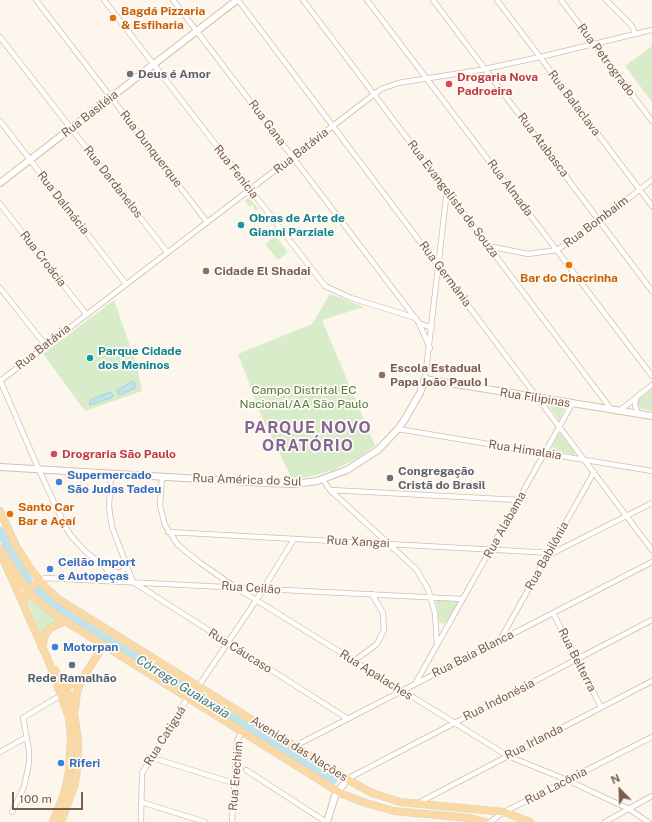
<!DOCTYPE html>
<html>
<head>
<meta charset="utf-8">
<style>
  body { margin:0 }
  #map { position:relative; width:652px; height:822px; overflow:hidden; background:#fdf6ec; font-family:"Public Sans",sans-serif }
  canvas { display:block }
  .north { position:absolute; left:600px; top:770px; width:40px; height:40px; -webkit-text-stroke:3px #fffaf3; paint-order:stroke; rotate:337deg; font-size:11px; font-weight:700; line-height:16px; text-align:center; color:#7a5c4d }
  .north::after { content:''; display:block; margin:auto; width:14px; height:18px; background:#7a5c4d; clip-path:polygon(50% 0,100% 100%,50% 72%,0 100%) }
  .scale { position:absolute; left:12px; top:792px; width:71px; height:18px; box-sizing:border-box; border:2px solid #7a5c4d; border-top:0; padding-left:5px; font-size:12px; line-height:14px; white-space:nowrap; color:#7a5c4d; -webkit-text-stroke:3px #fffaf3; paint-order:stroke }
</style>
</head>
<body>
<div id="map">
<canvas width="652" height="822"></canvas>
<div class="north">N</div>
<div class="scale">100 m</div>
</div>
<script>
const ctx = document.querySelector('canvas').getContext('2d');
ctx.lineJoin = 'round';
function fillPath(path, color) {
  ctx.fillStyle = color;
  ctx.fill(path, 'evenodd');
}
function toPath(rows) {
  const path = new Path2D();
  for (const r of rows) {
    path.moveTo(r[0], r[1]);
    for (let i = 2; i < r.length; i += 2) path.lineTo(r[i], r[i + 1]);
  }
  return path;
}
function stroke(path, color, width, dash) {
  ctx.strokeStyle = color;
  ctx.lineWidth = width;
  ctx.lineCap = dash ? 'butt' : 'round';
  ctx.setLineDash(dash || []);
  ctx.stroke(path);
}
function label(font, color, halo, rows, align = 'center') {
  ctx.font = font + ' "Public Sans",sans-serif';
  ctx.lineWidth = 3.5;
  ctx.setLineDash([]);
  ctx.textBaseline = 'middle';
  ctx.strokeStyle = halo;
  ctx.fillStyle = color;
  for (const [text, x, y, turn = 0] of rows) {
    ctx.save();
    ctx.translate(x, y);
    ctx.rotate((+turn || 0) * Math.PI / 180);
    ctx.textAlign = isNaN(turn) ? turn : align;
    if (halo) ctx.strokeText(text, 0, 0);
    ctx.fillText(text, 0, 0);
    ctx.restore();
  }
}
fillPath(toPath([
  [652,46,652,102,625,66],
  [248,198,250,198,259,210,253,209,254,206,252,205,250,207,248,205,245,200],
  [275,236,288,252,278,260,265,244],
  [330,294,364,307,322,320,375,446,358,458,334,470,308,477,292,479,262,417,238,354,312,324],
  [114,300,136,363,142,391,85,411,43,354],
  [652,389,652,411,641,409,637,404,638,400],
  [553,403,566,406,559,420,550,408,550,405],
  [561,434,575,451,574,455,551,450,558,435],
  [126,571,127,575,123,578,113,578,110,576,110,571,123,573],
  [39,589,42,589,64,607,202,693,200,696,72,617],
  [29,597,57,621,52,623,42,637,28,602],
  [438,600,458,602,447,622,443,624,439,622,436,601],
  [204,694,335,776,334,777,202,697]
]), '#d8ecc9');
const water = toPath([
  [132,382,135,382,135,388,120,395,118,393,117,390,132,382],
  [111,392,113,396,111,398,90,405,89,402,92,399,111,392]
]);
fillPath(water, '#bfe3e8');
stroke(water, '#a5d3da', 1);
stroke(toPath([
  [0,531,8,548,28,580],
  [36,589,71,618,333,780]
]), '#bfe3e8', 9);
const street = toPath([
  [36,0,207,222],
  [104,0,325,286,351,298,416,318],
  [173,0,419,323,430,348],
  [238,0,652,550],
  [303,0,611,409],
  [367,0,652,376],
  [433,0,652,291],
  [497,0,652,206],
  [561,0,652,121],
  [606,0,632,26,635,34],
  [0,37,167,252],
  [0,121,126,284],
  [0,204,86,314],
  [488,246,528,254,557,250,596,224,652,180],
  [0,288,46,346],
  [419,323,432,328],
  [425,379,447,190],
  [0,380,39,470,66,528,72,537,86,552,104,566,118,573,123,571,126,567],
  [0,381,381,89,398,83,480,70,540,57,652,30],
  [636,398,635,405,638,414],
  [619,411,652,385],
  [398,429,652,471],
  [111,474,109,507,112,527,133,582,348,719],
  [162,477,160,506,165,525,178,545,199,562,235,587,508,756,567,780,629,809,648,822],
  [323,480,330,490,416,569,428,589,435,613,437,645,415,684],
  [331,490,519,500],
  [168,532,553,553,652,503],
  [105,567,108,572,106,581],
  [39,580,45,578,463,599],
  [553,613,601,707],
  [500,640,594,472],
  [437,645,572,404],
  [354,661,377,644,384,630,383,613,372,594],
  [198,687,257,599,294,539],
  [295,746,652,562],
  [0,752,27,737],
  [153,758,233,783],
  [246,770,326,822],
  [347,779,652,620],
  [141,802,205,822],
  [418,803,652,681],
  [12,812,24,787,29,763,29,750,23,718,61,695],
  [141,822,142,773,188,697],
  [232,822,237,741,242,731],
  [490,822,504,812,652,737],
  [605,822,652,796]
]);
const secondary = toPath([
  [0,183,237,0],
  [0,467,268,483,294,484,317,481,347,470,378,450,398,429,405,419,420,393,425,379,652,416],
  [327,822,335,796,347,779]
]);
const primary = toPath([
  [0,511,16,546,30,568,46,588,58,599,352,782,372,793,400,802,504,812,530,822],
  [0,549,30,594,54,614,342,794,366,803,394,811,470,818,485,822],
  [4,561,49,662,69,718,71,737,69,771,64,794,53,822],
  [24,606,24,599,28,591,39,580],
  [42,647,45,635,50,628,66,621],
  [55,670,70,697,74,713,78,740,78,761,75,784,61,822],
  [61,685,71,685,82,679],
  [75,709,77,692,82,679,104,645]
]);
stroke(street, '#d1beb0', 6);
stroke(secondary, '#d6c0b0', 8);
stroke(primary, '#dad1cd', 8);
stroke(street, '#fff', 4.5);
stroke(secondary, '#fff', 6);
stroke(primary, '#fbd9a5', 7);
for (const [x, y, r, color] of [
  [113,18,4,"#e8710a"],
  [130,74,4,"#6b7280"],
  [449,84,4,"#e0444e"],
  [241,225,4,"#0f9aa8"],
  [569,265,4,"#e8710a"],
  [206,271,4,"#8d6e63"],
  [90,358,4,"#0f9aa8"],
  [382,375,4,"#8d6e63"],
  [54,454,4,"#e0444e"],
  [390,478,4,"#6b7280"],
  [59,482,4,"#3f7fe0"],
  [10,514,4,"#e8710a"],
  [50,569,4,"#3f7fe0"],
  [55,647,4,"#3f7fe0"],
  [72,665,4,"#5c6f8a"],
  [61,763,4,"#3f7fe0"]
]) {
  const dot = new Path2D();
  dot.arc(x, y, r, 0, 2 * Math.PI);
  ctx.fillStyle = color;
  ctx.fill(dot);
  stroke(dot, '#fffaf3', 1.5);
}
label('bold 12px', '#c56008', '#fffaf3', [
  ["Bagdá Pizzaria",121,11],
  ["& Esfiharia",121,25],
  ["Bar do Chacrinha",569,278,"center"],
  ["Santo Car",18,507],
  ["Bar e Açaí",18,521]
], 'left');
label('12px', '#7a5c4d', '#fffaf3', [
  ["Rua Petrogrado",606,60,53],
  ["Rua Balaclava",574,103,53],
  ["Rua Basiléia",90,114,-38],
  ["Rua Gana",267,123,53],
  ["Rua Atabasca",543,145,53],
  ["Rua Dunquerque",151,149,52],
  ["Rua Batávia",301,151,-38],
  ["Rua Fenícia",236,172,52],
  ["Rua Dardanelos",113,182,52],
  ["Rua Almada",510,188,53],
  ["Rua Evangelista de Souza",453,199,53],
  ["Rua Dalmácia",63,203,52],
  ["Rua Bombaim",596,222,-37],
  ["Rua Croácia",43,259,52],
  ["Rua Germânia",445,274,53],
  ["Rua Batávia",43,347,-38],
  ["Rua Filipinas",535,398,9],
  ["Rua Himalaia",525,450,9],
  ["Rua América do Sul",247,480,2],
  ["Rua Alabama",505,525,-61],
  ["Rua Xangai",358,542,3],
  ["Rua Babilônia",547,556,-61],
  ["Rua Ceilão",251,588,4],
  ["Rua Cáucaso",240,651,32],
  ["Rua Baia Blanca",473,654,-27],
  ["Rua Belterra",577,660,63],
  ["Rua Apalaches",376,675,32],
  ["Rua Indonésia",499,700,-27],
  ["Rua Catiguá",165,736,-58],
  ["Rua Irlanda",534,742,-27],
  ["Avenida das Nações",299,749,32],
  ["Rua Erechim",236,776,-85],
  ["Rua Lacônia",556,786,-27]
]);
label('bold 12px', '#5b616d', '#fffaf3', [
  ["Deus é Amor",138,74],
  ["Congregação",398,471],
  ["Cristã do Brasil",398,485]
], 'left');
label('bold 12px', '#be3a42', '#fffaf3', [
  ["Drogaria Nova",457,77],
  ["Padroeira",457,91],
  ["Drograria São Paulo",62,454]
], 'left');
label('bold 12px', '#0d838f', '#fffaf3', [
  ["Obras de Arte de",249,218],
  ["Gianni Parziale",249,232],
  ["Parque Cidade",98,351],
  ["dos Meninos",98,365]
], 'left');
label('bold 12px', '#785e54', '#fffaf3', [
  ["Cidade El Shadai",214,271],
  ["Escola Estadual",390,368],
  ["Papa João Paulo I",390,382]
], 'left');
label('12px', '#537a41', '#fffaf3', [
  ["Campo Distrital EC",304,390],
  ["Nacional/AA São Paulo",304,404]
]);
label('bold 12px', '#366cbe', '#fffaf3', [
  ["Supermercado",67,475],
  ["São Judas Tadeu",67,489],
  ["Ceilão Import",58,562],
  ["e Autopeças",58,576],
  ["Motorpan",63,647],
  ["Riferi",69,763]
], 'left');
label('bold 12px', '#4e5e75', '#fffaf3', [
  ["Rede Ramalhão",72,678]
]);
label('italic 13px', '#437c86', '#fffaf3', [
  ["Córrego Guaiaxaia",183,687,32]
]);
ctx.letterSpacing = '1px';
label('bold 16px', '#846695', '#fffaf3', [
  ["PARQUE NOVO",308,428],
  ["ORATÓRIO",308,446]
]);
ctx.letterSpacing = '0px';
</script>
</body>
</html>
